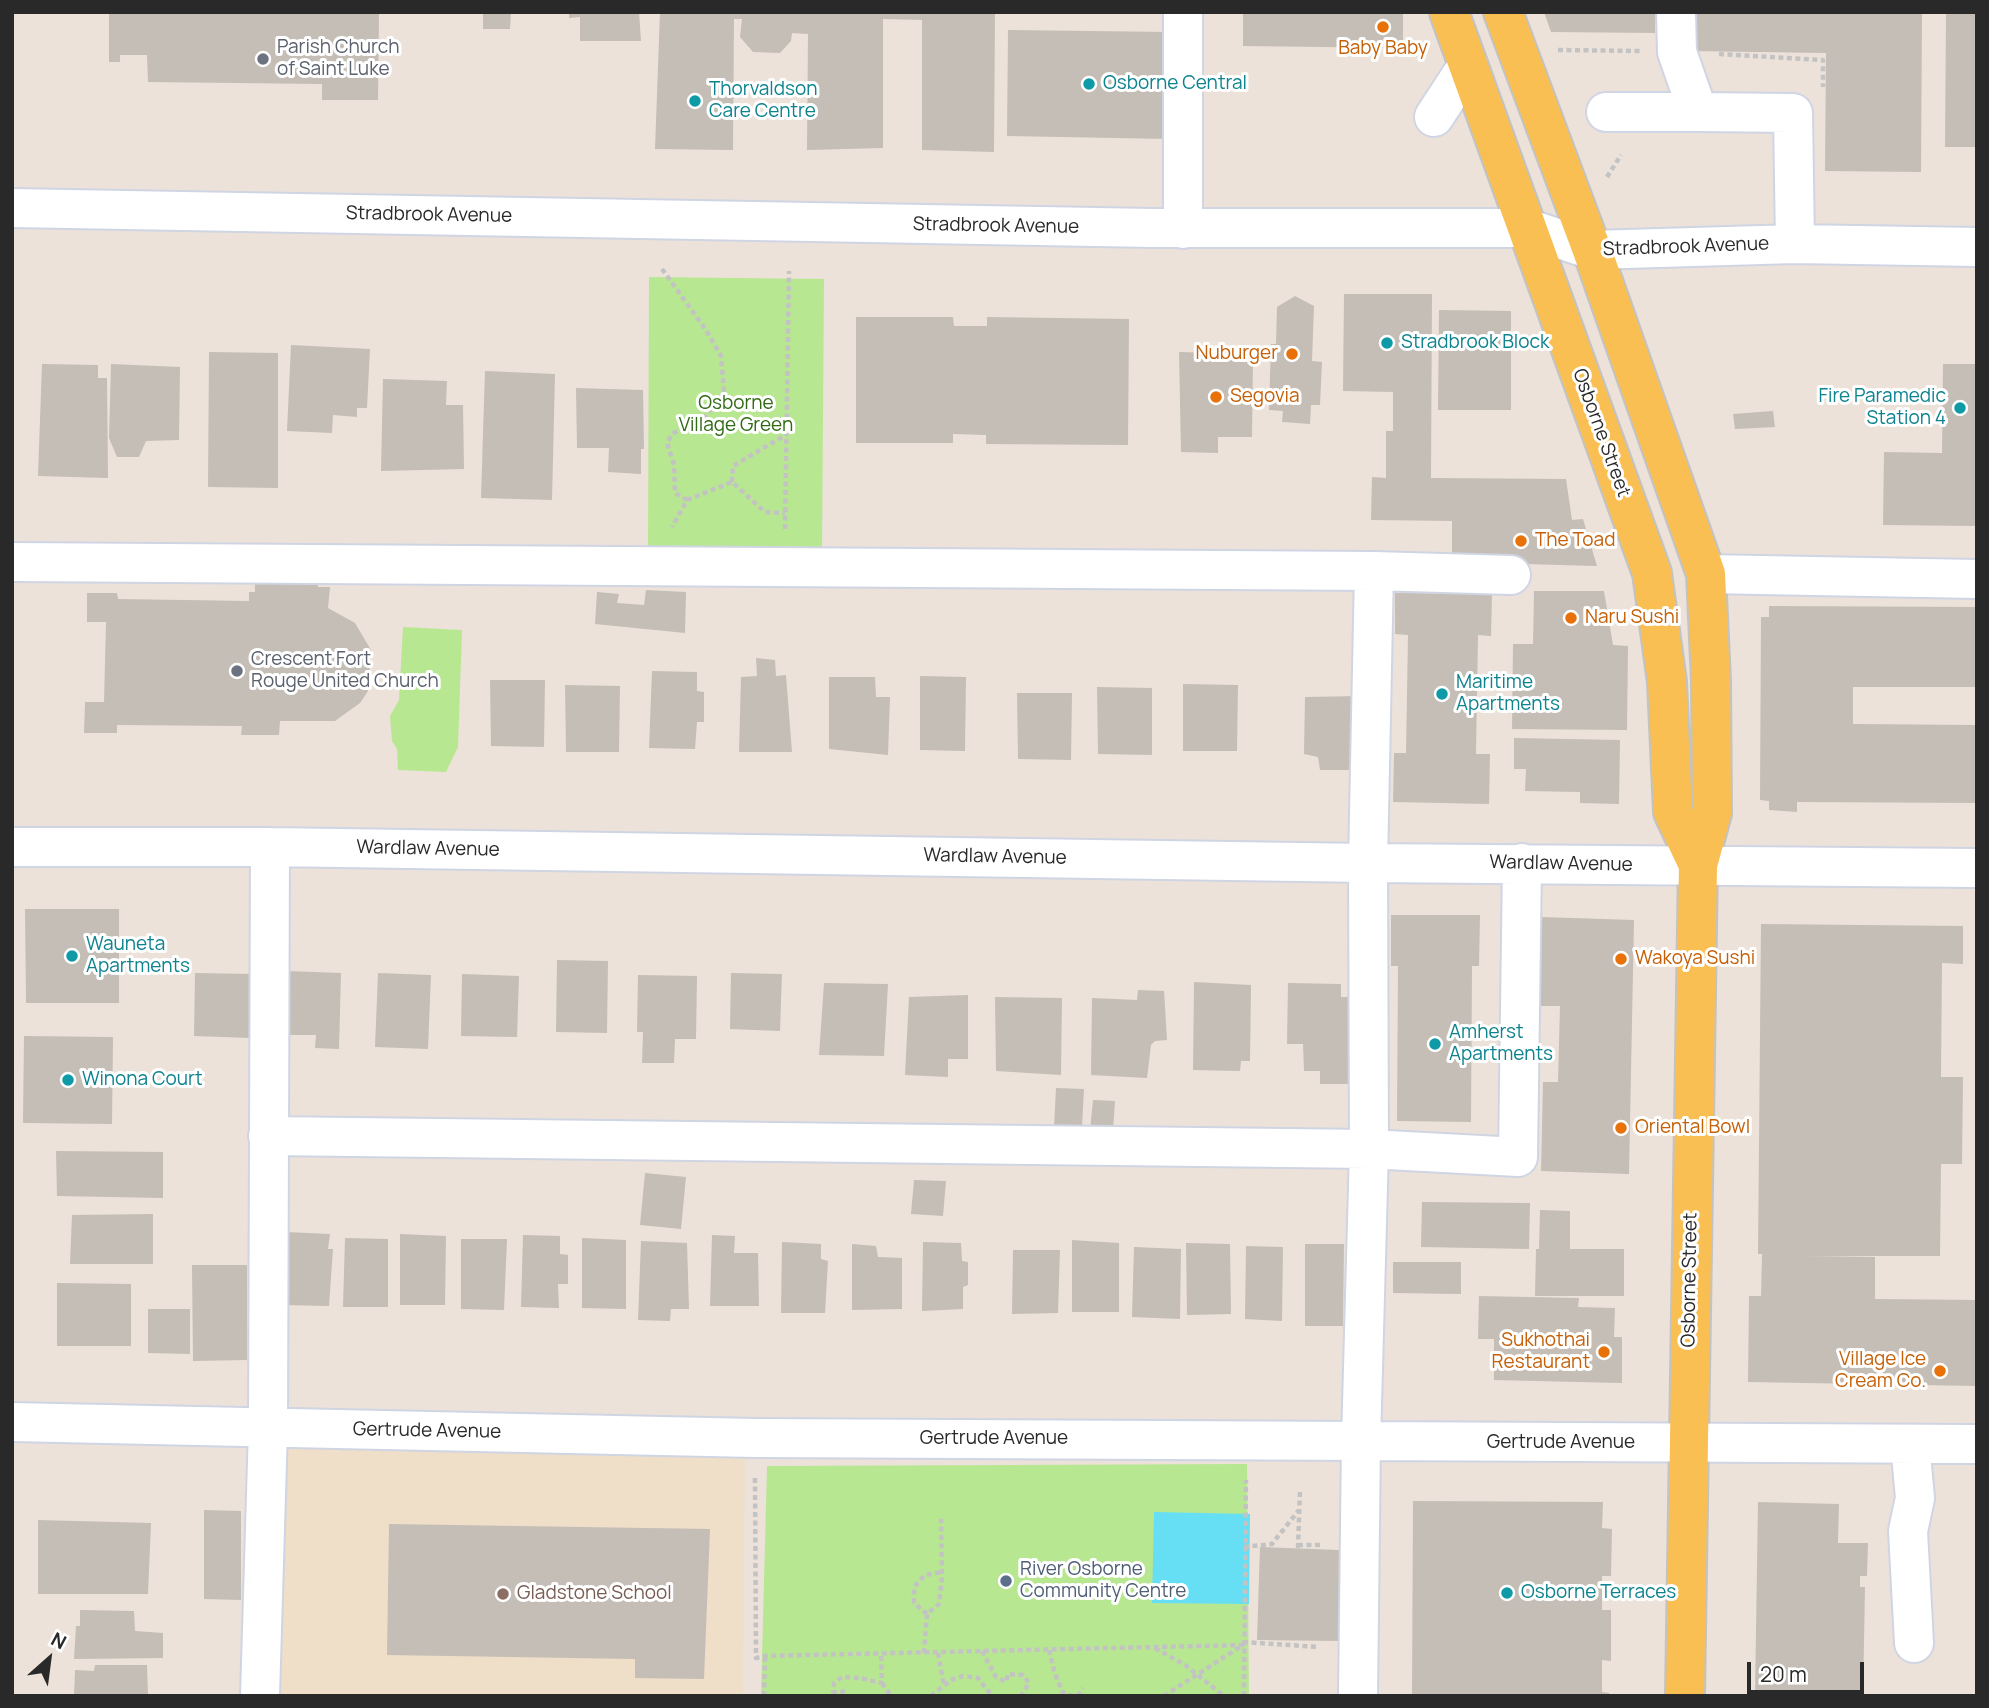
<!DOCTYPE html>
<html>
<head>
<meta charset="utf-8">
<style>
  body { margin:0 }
  #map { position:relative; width:1989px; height:1708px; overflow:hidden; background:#ece2da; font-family:Manrope,sans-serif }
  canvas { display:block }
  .frame { position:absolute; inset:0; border:14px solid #292929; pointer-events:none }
  .north { position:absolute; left:14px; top:1624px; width:70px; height:70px; -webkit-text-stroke:5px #fff; paint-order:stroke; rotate:28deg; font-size:19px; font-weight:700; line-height:28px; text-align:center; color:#292929 }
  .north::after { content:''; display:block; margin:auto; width:24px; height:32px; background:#292929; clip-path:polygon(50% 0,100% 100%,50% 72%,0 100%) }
  .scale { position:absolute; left:1747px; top:1662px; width:117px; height:32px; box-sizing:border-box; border:4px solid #292929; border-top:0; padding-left:9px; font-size:21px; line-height:24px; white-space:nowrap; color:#292929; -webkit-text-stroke:5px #fff; paint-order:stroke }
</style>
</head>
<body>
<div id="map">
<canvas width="1989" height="1708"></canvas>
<div class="frame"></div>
<div class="north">N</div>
<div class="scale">20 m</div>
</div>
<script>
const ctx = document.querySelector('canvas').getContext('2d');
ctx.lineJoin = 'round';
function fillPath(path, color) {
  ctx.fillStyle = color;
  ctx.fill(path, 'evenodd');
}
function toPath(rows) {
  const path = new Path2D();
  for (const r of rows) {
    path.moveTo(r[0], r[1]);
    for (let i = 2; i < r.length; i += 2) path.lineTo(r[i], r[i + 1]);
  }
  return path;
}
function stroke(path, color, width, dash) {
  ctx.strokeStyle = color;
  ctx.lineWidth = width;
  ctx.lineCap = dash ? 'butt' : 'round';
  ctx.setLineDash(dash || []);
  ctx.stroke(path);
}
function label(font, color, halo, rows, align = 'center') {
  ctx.font = font + ' Manrope,sans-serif';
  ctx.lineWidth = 6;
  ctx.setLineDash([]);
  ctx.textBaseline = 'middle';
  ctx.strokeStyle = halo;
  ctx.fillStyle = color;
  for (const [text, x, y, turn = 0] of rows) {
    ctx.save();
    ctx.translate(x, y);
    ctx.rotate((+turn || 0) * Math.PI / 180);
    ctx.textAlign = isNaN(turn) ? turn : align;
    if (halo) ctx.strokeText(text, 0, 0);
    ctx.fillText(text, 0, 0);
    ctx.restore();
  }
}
fillPath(toPath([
  [268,1428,745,1438,743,1696,260,1696]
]), '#efdec8');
fillPath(toPath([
  [649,277,824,279,822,552,648,550],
  [403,627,462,630,458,747,446,772,398,770,397,749,392,741,390,716,399,700],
  [1247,1464,1249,1696,761,1696,767,1466]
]), '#b8e792');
fillPath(toPath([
  [1154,1512,1250,1514,1249,1604,1152,1603]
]), '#66dff5');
fillPath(toPath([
  [109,12,379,12,378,100,322,100,322,84,148,82,147,55,120,55,120,62,109,62],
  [483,12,511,12,510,29,483,29],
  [569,12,639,12,641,41,580,41,580,17,569,18],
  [660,12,995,12,994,152,922,150,922,20,883,19,883,148,807,150,808,34,792,33,791,41,780,53,753,52,740,37,742,19,734,19,733,150,655,149],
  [1243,12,1403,12,1403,48,1243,46],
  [1544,12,1655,12,1655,33,1551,32],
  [1694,12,1922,12,1921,172,1825,171,1826,53,1688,51],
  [1946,12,1977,12,1977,147,1945,147],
  [1008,30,1170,32,1169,139,1007,136],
  [1344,294,1432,294,1431,478,1566,479,1572,520,1583,519,1597,566,1452,562,1452,521,1371,520,1372,477,1386,478,1386,431,1393,431,1393,392,1343,391],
  [1295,296,1314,306,1312,361,1322,362,1320,405,1311,405,1310,424,1282,422,1283,411,1269,410,1271,344,1276,344,1277,307],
  [1439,310,1511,311,1511,410,1438,410],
  [856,317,953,317,954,326,987,326,987,317,1129,319,1128,445,986,444,986,435,953,434,953,443,856,443],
  [291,345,370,349,367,408,357,408,357,417,333,415,332,433,287,431],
  [209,352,278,353,278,488,208,487],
  [1179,352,1218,353,1218,358,1253,359,1252,437,1218,437,1218,453,1181,452],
  [42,364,98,365,98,378,107,378,108,478,38,476],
  [111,364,180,367,179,440,146,441,139,457,117,457,109,438],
  [1943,364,1977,364,1977,526,1883,525,1884,452,1942,453],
  [485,371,555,374,552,500,481,498],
  [383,379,447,381,446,405,463,405,464,469,381,471],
  [576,388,643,390,644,449,641,449,641,474,608,472,609,448,577,448],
  [1773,411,1775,427,1735,429,1733,414],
  [255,581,318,581,318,587,330,587,328,608,355,623,371,650,368,691,360,703,335,721,280,721,279,735,241,735,242,726,117,725,117,733,84,733,85,702,104,702,106,622,87,622,87,593,117,593,118,599,249,601,249,592,255,592],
  [646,590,686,592,685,633,595,624,597,592,619,594,617,603,644,605],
  [1534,591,1604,591,1613,645,1628,646,1627,730,1512,729,1513,644,1533,644],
  [1395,593,1492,594,1491,636,1478,635,1476,754,1490,754,1489,804,1393,802,1394,753,1406,753,1408,635,1395,634],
  [1769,606,1977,607,1977,687,1853,687,1853,724,1977,725,1977,803,1797,802,1797,812,1769,810,1769,801,1760,800,1761,617,1769,617],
  [756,658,775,660,776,676,786,675,792,752,739,752,741,677,757,676],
  [652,671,697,672,697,691,704,692,704,722,697,722,695,749,649,748],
  [920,676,966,677,965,751,920,750],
  [829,677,875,677,876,697,890,697,888,755,829,749],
  [490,680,545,680,544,747,491,746],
  [1183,684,1238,685,1237,751,1183,751],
  [565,685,620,686,619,752,566,752],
  [1097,687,1152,688,1152,755,1098,754],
  [1017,693,1072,693,1071,760,1018,759],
  [1360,696,1359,770,1320,770,1318,757,1304,754,1305,697],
  [1514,738,1620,740,1619,804,1580,803,1580,792,1525,791,1526,769,1514,769],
  [25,909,119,909,119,1003,26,1003],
  [1391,915,1480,915,1479,966,1472,966,1471,1122,1397,1121,1398,966,1391,966],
  [1541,917,1634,920,1629,1174,1541,1171,1543,1082,1558,1082,1560,1006,1539,1006],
  [1761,924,1963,926,1963,964,1942,963,1941,1077,1963,1077,1962,1164,1941,1164,1940,1256,1807,1256,1875,1257,1875,1299,1977,1300,1976,1386,1748,1382,1749,1296,1761,1296,1762,1254,1758,1254],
  [557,960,608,961,607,1033,556,1032],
  [287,971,341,973,339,1049,315,1048,316,1035,286,1035],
  [195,973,252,974,251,1038,194,1036],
  [378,973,431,975,428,1049,375,1047],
  [731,973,782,974,780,1031,730,1029],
  [462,974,519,976,517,1037,461,1036],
  [638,975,697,976,696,1039,675,1039,674,1063,642,1063,643,1032,637,1032],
  [1194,982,1251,985,1250,1061,1241,1061,1240,1071,1193,1070],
  [824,983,888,984,884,1056,819,1055],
  [1288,983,1341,984,1341,997,1359,997,1359,1072,1349,1072,1350,1084,1320,1084,1320,1071,1304,1071,1303,1044,1287,1044],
  [1138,990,1164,991,1167,1040,1155,1041,1151,1045,1147,1078,1091,1075,1092,998,1137,1000],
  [968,995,968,1059,948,1059,948,1077,905,1075,909,997],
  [995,997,1062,998,1061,1075,996,1071],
  [24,1036,113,1037,112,1124,23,1123],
  [1056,1088,1084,1089,1082,1127,1054,1127],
  [1093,1100,1115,1101,1113,1131,1090,1131],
  [56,1151,163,1152,163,1198,57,1196],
  [645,1173,686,1177,681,1229,640,1225],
  [914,1180,946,1181,943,1216,911,1214],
  [1422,1202,1530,1203,1529,1249,1421,1247],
  [1540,1210,1570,1211,1570,1249,1624,1249,1624,1296,1535,1296,1536,1249,1539,1249],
  [153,1214,153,1264,70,1264,72,1215],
  [286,1232,330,1234,328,1249,333,1249,329,1306,282,1305],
  [400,1234,446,1236,445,1305,400,1305],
  [523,1235,560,1236,560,1254,568,1255,568,1284,558,1284,559,1308,521,1307],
  [712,1235,735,1236,734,1253,758,1253,759,1306,710,1306],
  [345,1238,388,1239,388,1307,343,1307],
  [582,1238,626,1240,626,1309,582,1308],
  [461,1239,507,1239,504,1310,461,1309],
  [1072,1240,1119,1243,1119,1312,1072,1312],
  [641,1241,687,1243,689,1309,671,1309,670,1321,638,1320],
  [782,1242,821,1244,821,1259,828,1261,825,1313,781,1313],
  [923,1242,961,1243,962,1261,968,1262,968,1285,963,1287,963,1309,922,1311],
  [1186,1243,1230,1244,1231,1314,1187,1315],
  [852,1244,876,1246,878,1257,902,1258,902,1309,852,1310],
  [1305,1244,1344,1244,1343,1326,1305,1326],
  [1246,1246,1283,1247,1282,1321,1245,1319],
  [1134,1247,1181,1249,1180,1319,1132,1317],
  [1013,1250,1060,1250,1058,1313,1012,1314],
  [1393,1262,1461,1262,1461,1294,1393,1293],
  [192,1265,247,1265,247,1360,193,1361],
  [57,1283,131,1284,131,1346,57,1346],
  [1479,1296,1579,1298,1578,1307,1615,1308,1614,1337,1622,1337,1622,1383,1494,1380,1494,1339,1478,1339],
  [148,1309,190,1309,190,1354,148,1353],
  [1413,1501,1603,1502,1602,1528,1612,1529,1611,1576,1602,1576,1602,1610,1611,1610,1611,1661,1602,1660,1602,1692,1609,1693,1609,1696,1412,1696],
  [1758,1502,1839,1504,1838,1543,1868,1543,1867,1576,1860,1576,1860,1587,1865,1587,1863,1696,1755,1696],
  [204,1510,241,1511,241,1600,204,1599],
  [38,1520,151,1523,148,1594,38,1594],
  [389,1524,710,1529,704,1679,635,1678,635,1659,387,1655],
  [1260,1547,1339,1550,1339,1641,1257,1640],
  [80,1610,134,1611,135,1631,163,1633,163,1658,74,1659,76,1626,80,1626],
  [95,1665,147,1665,148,1696,74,1696,75,1670,94,1671]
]), '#c4beb6');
const minor = toPath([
  [1676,12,1677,52,1698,112,1793,113,1795,244],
  [1606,112,1698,112],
  [1434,117,1468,65],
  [12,208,1153,228,1527,228,1592,250,1795,244,1977,247],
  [1183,229,1183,12],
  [12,562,1374,571,1511,575],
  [1706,574,1977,579],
  [12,847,270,847,1368,863,1977,868],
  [268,1136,1369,1149,1518,1157,1522,863],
  [12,1422,755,1438,1977,1444],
  [1910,1444,1915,1498,1908,1531,1914,1643],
  [260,1696,268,1428,270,847],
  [1358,1696,1361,1442,1369,1149,1368,863,1374,571]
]);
const major = toPath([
  [1449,12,1652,573,1667,682,1673,812,1698,865],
  [1503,12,1592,250,1706,574,1711,681,1712,813,1698,865,1685,1696]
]);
stroke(minor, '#cfd5e3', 42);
stroke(major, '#c3c3c3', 42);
stroke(toPath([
  [1558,50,1640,51],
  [1719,54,1823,60,1823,87],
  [1607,177,1621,155],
  [662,269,706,330,721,356,724,392,705,417,672,434,667,443,674,465,675,493,687,500,672,527],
  [732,482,733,466,787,434],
  [687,500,732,482,765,512,785,513],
  [785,529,789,271],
  [755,1478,756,1658,765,1656,1243,1645,1164,1696],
  [1298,1545,1321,1545],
  [1244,1547,1272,1544,1299,1510],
  [1298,1548,1300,1489],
  [927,1614,914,1603,914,1587,925,1575,942,1572],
  [1243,1642,1319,1647],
  [1155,1648,1185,1665,1224,1696],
  [1049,1650,1055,1674,1063,1693,1073,1696],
  [982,1651,996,1677,1006,1682,1008,1674,1023,1675,1029,1683,1021,1696],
  [924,1653,927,1614,939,1604,942,1578,941,1519],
  [938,1653,944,1685],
  [882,1683,891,1696],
  [845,1691,836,1693,833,1691,834,1683,842,1677,860,1678,882,1683,881,1654],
  [764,1696,765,1656],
  [931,1696,951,1680,963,1676,978,1678,992,1696],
  [1078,1696,1083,1688],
  [1244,1696,1246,1480]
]), '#c3c3c3', 4.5, [5, 3.5]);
stroke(minor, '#fff', 38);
stroke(major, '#f9bf52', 38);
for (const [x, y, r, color] of [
  [1383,27,7,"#e8710a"],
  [263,59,7,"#6b7280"],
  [1089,84,7,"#0f9aa8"],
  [695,101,7,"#0f9aa8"],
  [1387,343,7,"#0f9aa8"],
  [1292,354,7,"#e8710a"],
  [1216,397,7,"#e8710a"],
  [1960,408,7,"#0f9aa8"],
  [1521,541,7,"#e8710a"],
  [1571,618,7,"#e8710a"],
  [237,671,7,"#6b7280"],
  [1442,694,7,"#0f9aa8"],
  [72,956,7,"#0f9aa8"],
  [1621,959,7,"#e8710a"],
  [1435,1044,7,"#0f9aa8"],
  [68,1080,7,"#0f9aa8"],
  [1621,1128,7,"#e8710a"],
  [1604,1352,7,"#e8710a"],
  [1940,1371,7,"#e8710a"],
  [1006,1581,7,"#5c6f8a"],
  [1507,1593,7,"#0f9aa8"],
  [503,1594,7,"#8d6e63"]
]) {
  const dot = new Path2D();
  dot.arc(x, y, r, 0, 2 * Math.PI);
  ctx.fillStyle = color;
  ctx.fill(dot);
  stroke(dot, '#fff', 2.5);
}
label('19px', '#5b616d', '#fff', [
  ["Parish Church",277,48],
  ["of Saint Luke",277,70],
  ["Crescent Fort",251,660],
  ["Rouge United Church",251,682]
], 'left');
label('19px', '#c56008', '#fff', [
  ["Baby Baby",1383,49,"center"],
  ["Nuburger",1278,354,"right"],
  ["Segovia",1230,397],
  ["The Toad",1535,541],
  ["Naru Sushi",1585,618],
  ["Wakoya Sushi",1635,959],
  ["Oriental Bowl",1635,1128],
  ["Sukhothai",1590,1341,"right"],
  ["Restaurant",1590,1363,"right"],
  ["Village Ice",1926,1360,"right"],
  ["Cream Co.",1926,1382,"right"]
], 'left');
label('19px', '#0d838f', '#fff', [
  ["Osborne Central",1103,84],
  ["Thorvaldson",709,90],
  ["Care Centre",709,112],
  ["Stradbrook Block",1401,343],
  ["Fire Paramedic",1946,397,"right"],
  ["Station 4",1946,419,"right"],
  ["Maritime",1456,683],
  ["Apartments",1456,705],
  ["Wauneta",86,945],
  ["Apartments",86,967],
  ["Amherst",1449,1033],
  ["Apartments",1449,1055],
  ["Winona Court",82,1080],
  ["Osborne Terraces",1521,1593]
], 'left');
label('19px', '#292929', '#fff', [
  ["Stradbrook Avenue",429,215,1],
  ["Stradbrook Avenue",996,226,1],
  ["Stradbrook Avenue",1686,247,-2],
  ["Osborne Street",1601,433,70],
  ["Wardlaw Avenue",428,849,1],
  ["Wardlaw Avenue",995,857,1],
  ["Wardlaw Avenue",1561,864,1],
  ["Osborne Street",1690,1280,-89],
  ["Gertrude Avenue",427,1431,1],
  ["Gertrude Avenue",994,1439],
  ["Gertrude Avenue",1561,1443]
]);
label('19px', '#306a15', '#fff', [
  ["Osborne",736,404],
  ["Village Green",736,426]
]);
label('19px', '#4e5e75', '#fff', [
  ["River Osborne",1020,1570],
  ["Community Centre",1020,1592]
], 'left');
label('19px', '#785e54', '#fff', [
  ["Gladstone School",517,1594]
], 'left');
</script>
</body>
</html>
